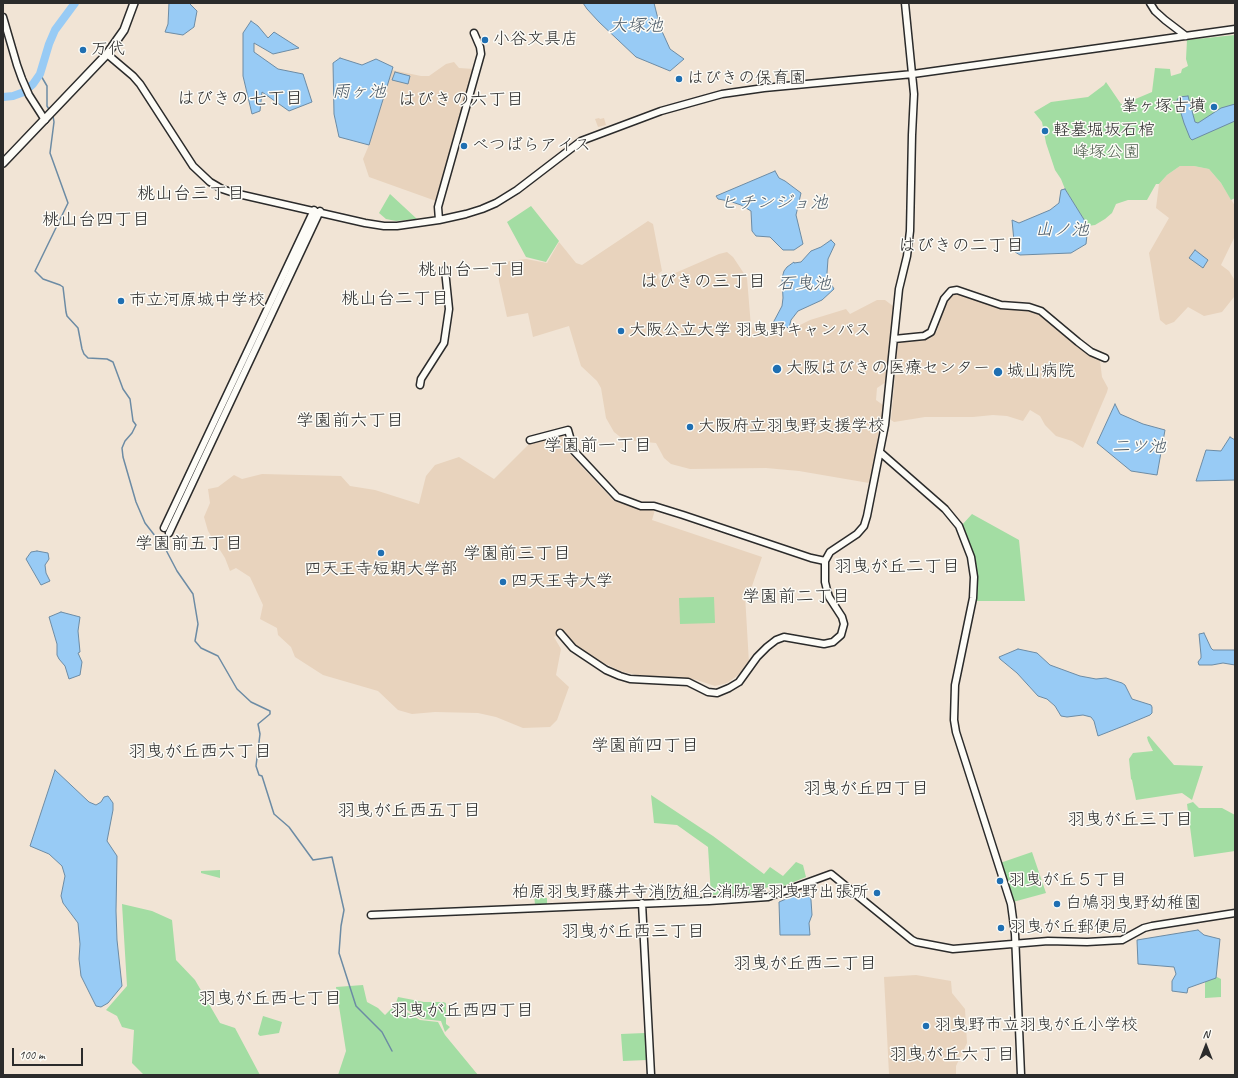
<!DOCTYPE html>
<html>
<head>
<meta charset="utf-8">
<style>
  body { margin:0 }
  #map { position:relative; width:1238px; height:1078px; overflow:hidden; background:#f1e4d5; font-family:Caveat,sans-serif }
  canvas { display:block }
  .frame { position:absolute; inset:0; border:4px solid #2b2b2b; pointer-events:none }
  .north { position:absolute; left:1186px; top:1026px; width:40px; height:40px; -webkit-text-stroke:3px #fdfcf7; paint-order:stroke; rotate:0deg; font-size:11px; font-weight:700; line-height:16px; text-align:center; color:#2b2b2b }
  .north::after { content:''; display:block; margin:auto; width:14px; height:18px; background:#2b2b2b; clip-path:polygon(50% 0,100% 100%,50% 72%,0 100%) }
  .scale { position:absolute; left:12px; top:1048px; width:71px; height:18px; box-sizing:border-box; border:2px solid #2b2b2b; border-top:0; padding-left:5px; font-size:12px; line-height:14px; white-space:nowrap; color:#2b2b2b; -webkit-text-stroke:3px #fdfcf7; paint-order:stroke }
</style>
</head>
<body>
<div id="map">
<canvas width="1238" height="1078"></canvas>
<div class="frame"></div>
<div class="north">N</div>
<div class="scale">100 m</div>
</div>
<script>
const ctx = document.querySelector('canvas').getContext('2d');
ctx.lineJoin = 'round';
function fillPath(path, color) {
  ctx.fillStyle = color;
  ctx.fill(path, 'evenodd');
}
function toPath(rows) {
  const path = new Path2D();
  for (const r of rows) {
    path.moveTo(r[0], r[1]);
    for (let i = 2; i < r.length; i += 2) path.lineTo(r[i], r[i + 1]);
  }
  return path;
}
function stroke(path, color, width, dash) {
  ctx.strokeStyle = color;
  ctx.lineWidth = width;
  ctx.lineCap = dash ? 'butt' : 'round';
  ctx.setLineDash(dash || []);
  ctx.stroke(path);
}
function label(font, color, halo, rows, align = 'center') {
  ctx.font = font + ' Caveat,"Klee One",sans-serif';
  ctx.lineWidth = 3;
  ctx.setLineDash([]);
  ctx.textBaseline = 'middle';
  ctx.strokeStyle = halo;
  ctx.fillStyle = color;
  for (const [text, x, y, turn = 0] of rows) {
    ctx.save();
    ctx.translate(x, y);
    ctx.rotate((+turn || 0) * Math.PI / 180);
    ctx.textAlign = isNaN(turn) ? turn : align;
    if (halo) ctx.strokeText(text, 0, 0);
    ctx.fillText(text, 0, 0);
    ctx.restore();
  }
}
fillPath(toPath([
  [454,62,459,68,474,69,436,201,369,177,363,159,369,145,392,70,421,76,429,76,446,64],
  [599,118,600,119,604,118,606,125,598,127,595,119],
  [1180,166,1194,166,1209,169,1221,183,1235,206,1235,236,1221,265,1229,271,1234,279,1235,291,1234,297,1222,312,1204,316,1188,307,1174,322,1166,325,1160,320,1149,253,1169,218,1156,208,1159,184,1167,175],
  [648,221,653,224,662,271,658,274,659,280,719,254,727,252,733,257,747,278,751,327,775,334,788,331,810,320,846,309,850,314,877,300,885,300,893,306,886,382,877,388,876,400,883,405,884,410,879,426,876,452,869,483,799,471,766,468,690,469,671,464,664,458,656,443,624,440,614,432,606,418,601,388,597,381,581,366,569,326,533,337,528,313,507,317,499,281,497,263,504,263,510,261,526,259,547,263,559,242,576,263,582,265],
  [957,294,962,294,996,307,1009,309,1027,310,1038,314,1091,356,1100,361,1102,377,1108,388,1107,392,1083,448,1072,441,1056,436,1045,425,1040,416,1030,410,1023,421,1007,416,993,415,973,417,925,417,894,422,891,420,898,342,930,339,937,331,946,302,952,296],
  [562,435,566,438,570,454,614,501,634,507,655,510,652,520,762,557,752,586,745,595,749,663,737,676,727,683,715,686,697,680,686,678,638,675,623,672,595,659,575,646,562,632,554,637,561,649,556,675,569,687,557,720,550,727,523,728,496,717,478,713,435,712,412,714,398,710,378,691,323,675,295,657,291,647,278,635,277,628,260,619,263,605,250,577,236,568,230,571,225,558,208,531,204,517,210,503,208,489,218,487,234,475,242,479,262,474,341,476,350,486,375,490,419,504,426,476,435,465,459,457,494,479,529,444],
  [916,975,951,981,952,993,965,1009,967,1043,956,1066,956,1075,898,1075,898,1074,889,1074,884,977]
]), '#e8d3bd');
fillPath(toPath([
  [1235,35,1235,198,1231,200,1221,183,1209,169,1194,166,1180,166,1167,175,1159,184,1156,184,1147,200,1128,200,1116,204,1112,213,1105,219,1095,225,1088,226,1065,189,1061,179,1055,170,1046,143,1042,122,1034,112,1051,102,1088,97,1104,85,1106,82,1121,104,1126,103,1152,92,1155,68,1170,69,1171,76,1181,73,1182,69,1188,66,1186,59,1187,40],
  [390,194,417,219,396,221,386,219,379,213],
  [531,206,559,241,546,262,526,257,507,222],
  [972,514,1019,540,1025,601,976,601,976,579,961,526],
  [714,597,715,623,680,624,679,598],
  [1149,736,1174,765,1203,766,1192,800,1182,793,1136,800,1132,780,1131,779,1129,759,1133,753,1153,751,1148,741,1147,737],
  [651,795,713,836,764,874,770,867,783,876,796,862,803,865,806,877,781,887,770,886,756,893,711,895,708,847,677,825,654,823],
  [1193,802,1199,808,1222,808,1235,815,1235,851,1194,857,1187,804],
  [1032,852,1046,893,1013,902,1000,863],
  [220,870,220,878,201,873,201,871],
  [534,893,537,893,537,898,547,898,547,905,535,905],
  [122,904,152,911,172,920,176,960,195,980,220,1023,235,1028,260,1075,182,1075,179,1074,144,1075,132,1063,134,1030,122,1027,117,1016,106,1010,127,986],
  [1217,977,1221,979,1221,997,1205,998,1205,982],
  [363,985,367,1002,378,1008,385,1015,395,1005,420,1020,438,1022,445,1035,478,1075,338,1075,346,1051,336,987],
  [398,997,424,1002,443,1002,446,1003,446,1024,450,1027,445,1032,441,1021,422,1019,396,1003],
  [263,1016,282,1022,279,1033,260,1036,258,1034],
  [645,1033,647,1060,623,1061,621,1034]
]), '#a3dda3');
const water = toPath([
  [169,3,189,3,197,11,194,27,183,35,165,32,168,24,169,3],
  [583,3,654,3,660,27,670,49,684,59,670,71,636,57,599,22,587,9,583,3],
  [251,21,258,26,268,38,274,32,299,48,273,54,254,43,254,52,278,69,303,74,312,102,289,111,262,92,260,111,252,114,243,76,243,33,251,21],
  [340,58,362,65,376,59,393,67,369,145,339,137,334,114,333,63,340,58],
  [395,72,410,76,408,84,392,80,395,72],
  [1188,96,1195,122,1198,123,1221,108,1235,104,1235,121,1192,140,1190,138,1184,123,1177,100,1179,97,1188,96],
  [775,171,779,178,785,181,801,193,796,215,803,244,794,250,783,250,770,237,756,236,752,231,751,211,741,205,729,201,718,199,716,196,775,171],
  [1065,189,1088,226,1086,244,1071,253,1020,255,1015,252,1012,220,1019,223,1050,210,1059,203,1061,190,1065,189],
  [831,240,835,244,828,259,827,273,829,280,834,289,822,300,798,311,791,320,789,328,773,323,782,306,783,298,782,278,784,271,787,267,794,262,794,263,801,262,811,251,821,247,831,240],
  [1195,250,1208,260,1203,268,1189,258,1195,250],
  [1115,404,1120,414,1143,424,1165,430,1157,475,1131,471,1097,443,1115,404],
  [1230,437,1235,440,1235,480,1196,481,1206,450,1221,451,1230,437],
  [37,551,48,553,49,559,45,565,46,573,50,581,41,585,26,559,31,552,37,551],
  [61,612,80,617,78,631,80,652,78,653,82,662,80,675,69,679,65,666,59,659,57,655,57,644,49,617,61,612],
  [1204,633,1211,648,1213,650,1235,650,1235,665,1223,663,1212,665,1199,665,1198,662,1201,658,1201,655,1199,634,1204,633],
  [1018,649,1037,653,1050,665,1080,676,1096,679,1106,678,1122,683,1125,685,1132,699,1151,705,1152,707,1152,713,1150,715,1126,725,1098,736,1094,721,1091,717,1083,715,1067,717,1061,716,1055,706,1047,699,1038,696,1017,673,1000,659,999,657,1018,649],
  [55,770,89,802,96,805,101,802,104,797,108,796,113,803,113,810,107,841,117,856,116,911,117,940,122,986,108,1003,101,1007,96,1006,81,976,79,959,80,944,78,923,63,903,61,896,65,876,62,866,49,854,30,846,55,770],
  [800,893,805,894,810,897,811,900,812,915,809,923,810,935,780,935,779,902,800,893],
  [1198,930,1204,935,1220,939,1216,978,1188,988,1187,993,1172,991,1172,981,1176,974,1174,967,1138,964,1137,940,1198,930]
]);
fillPath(water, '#98cbf5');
stroke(water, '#6c8ba4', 1);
stroke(toPath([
  [40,74,47,86,47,106,50,111],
  [53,116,54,122,50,153,68,203,35,271,43,279,60,285,63,287,66,312,67,316,78,328,82,349,84,354,88,358,107,359,113,362,123,389,130,399,133,421,136,425,132,433,125,441,122,448,123,457,136,502,145,523,166,550,177,571,193,594,198,624,195,641,201,648,218,656,237,689,251,702,270,711,270,714,258,724,260,734,256,766,259,775,262,776,274,814,289,827,313,860,332,857,344,910,341,926,339,953,356,1006,382,1032,392,1051]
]), '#6c8ba4', 1.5);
stroke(toPath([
  [3,97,13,96,24,92,33,84,40,74,49,44,55,30,75,3]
]), '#98cbf5', 8);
const tertiary = toPath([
  [1150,3,1155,11,1165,20,1186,36],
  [3,17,17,65,22,79,29,95,45,120],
  [107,54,133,76,140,84,193,166,210,182,222,189,234,193,365,223,384,226,397,226,439,220,466,214,482,209,496,203,517,190,581,141,661,111,722,94,764,88,913,74,1235,29],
  [439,220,438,207,481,54,480,47,474,33],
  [894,339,924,336,931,332,944,299,951,291,957,290,1001,305,1029,307,1041,311,1078,342,1091,352,1105,358],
  [420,385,421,379,444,343,449,309,445,270],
  [530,440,568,430,574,451,617,497,641,506,654,506,683,515,811,558,825,561],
  [881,453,945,509,959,526,971,557,974,577,973,598,955,685,954,720,956,732,1011,904,1015,934,1021,1075],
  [164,528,314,210],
  [169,533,320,211],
  [560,633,573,648,606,670,620,676,630,679,688,682,708,692,717,693,729,688,739,682,757,657,767,647,776,640,784,637,824,644,833,642,841,635,844,624,842,617,829,597,827,590,825,582,825,561,830,552,857,534,864,526,867,516,885,425,899,289,907,256,910,231,912,135,914,94,905,3],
  [642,903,651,1075],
  [371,915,709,901,768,897,831,874,912,940,916,942,953,949,1048,941,1087,942,1122,940,1144,928,1152,926,1235,913]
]);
const secondary = toPath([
  [3,163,107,54,124,30,134,3]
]);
stroke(tertiary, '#2b2b2b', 9);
stroke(secondary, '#2b2b2b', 10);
stroke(tertiary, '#fdfcf7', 6);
stroke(secondary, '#fdfcf7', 7);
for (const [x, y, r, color] of [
  [485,40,4,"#1f6fb2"],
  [83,50,4,"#1f6fb2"],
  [679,79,4,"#1f6fb2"],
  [1214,107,4,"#1f6fb2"],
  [1045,131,4,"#1f6fb2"],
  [464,146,4,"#1f6fb2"],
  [121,301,4,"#1f6fb2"],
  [621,331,4,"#1f6fb2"],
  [777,369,5,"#1f6fb2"],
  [998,372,5,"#1f6fb2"],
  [690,427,4,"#1f6fb2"],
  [381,553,4,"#1f6fb2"],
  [503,582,4,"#1f6fb2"],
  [1000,881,4,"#1f6fb2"],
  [877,893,4,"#1f6fb2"],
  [1057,904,4,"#1f6fb2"],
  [1001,928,4,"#1f6fb2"],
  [926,1026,4,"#1f6fb2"]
]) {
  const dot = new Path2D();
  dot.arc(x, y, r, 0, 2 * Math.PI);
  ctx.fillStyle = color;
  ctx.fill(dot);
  stroke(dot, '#fdfcf7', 1.5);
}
label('17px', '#2b2b2b', '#fdfcf7', [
  ["小谷文具店",493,40],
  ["万代",91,50],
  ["はびきの保育園",687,79],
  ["峯ヶ塚古墳",1206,107,"right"],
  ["軽墓堀坂石棺",1053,131],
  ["べつばらアイス",472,146],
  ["市立河原城中学校",129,301],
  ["大阪公立大学 羽曳野キャンパス",629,331],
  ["大阪はびきの医療センター",786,369],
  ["城山病院",1007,372],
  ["大阪府立羽曳野支援学校",698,427],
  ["四天王寺短期大学部",381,570,"center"],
  ["四天王寺大学",511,582],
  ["羽曳が丘５丁目",1008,881],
  ["柏原羽曳野藤井寺消防組合消防署羽曳野出張所",869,893,"right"],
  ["白鳩羽曳野幼稚園",1065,904],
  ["羽曳が丘郵便局",1009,928],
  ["羽曳野市立羽曳が丘小学校",934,1026]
], 'left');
label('17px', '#4f604f', '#fdfcf7', [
  ["峰塚公園",1106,153]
]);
label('italic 18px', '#4c5b68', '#fdfcf7', [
  ["大塚池",636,26],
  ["雨ヶ池",359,92],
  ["ヒチンジョ池",774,203],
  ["山ノ池",1062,230],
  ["石曳池",804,284],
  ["二ツ池",1139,447]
]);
label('18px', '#2b2b2b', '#fdfcf7', [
  ["はびきの七丁目",240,99],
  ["はびきの六丁目",461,100],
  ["桃山台三丁目",191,194],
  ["桃山台四丁目",96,220],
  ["はびきの二丁目",961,246],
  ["桃山台一丁目",472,270],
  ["はびきの三丁目",703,282],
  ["桃山台二丁目",395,299],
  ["学園前六丁目",350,421],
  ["学園前一丁目",598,446],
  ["学園前五丁目",189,544],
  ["学園前三丁目",517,554],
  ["羽曳が丘二丁目",897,567],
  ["学園前二丁目",796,597],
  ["学園前四丁目",645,746],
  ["羽曳が丘西六丁目",200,752],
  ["羽曳が丘四丁目",866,789],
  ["羽曳が丘西五丁目",409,811],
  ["羽曳が丘三丁目",1130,820],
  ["羽曳が丘西三丁目",633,932],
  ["羽曳が丘西二丁目",805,964],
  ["羽曳が丘西七丁目",270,999],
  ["羽曳が丘西四丁目",462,1011],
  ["羽曳が丘六丁目",952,1055]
]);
</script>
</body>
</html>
